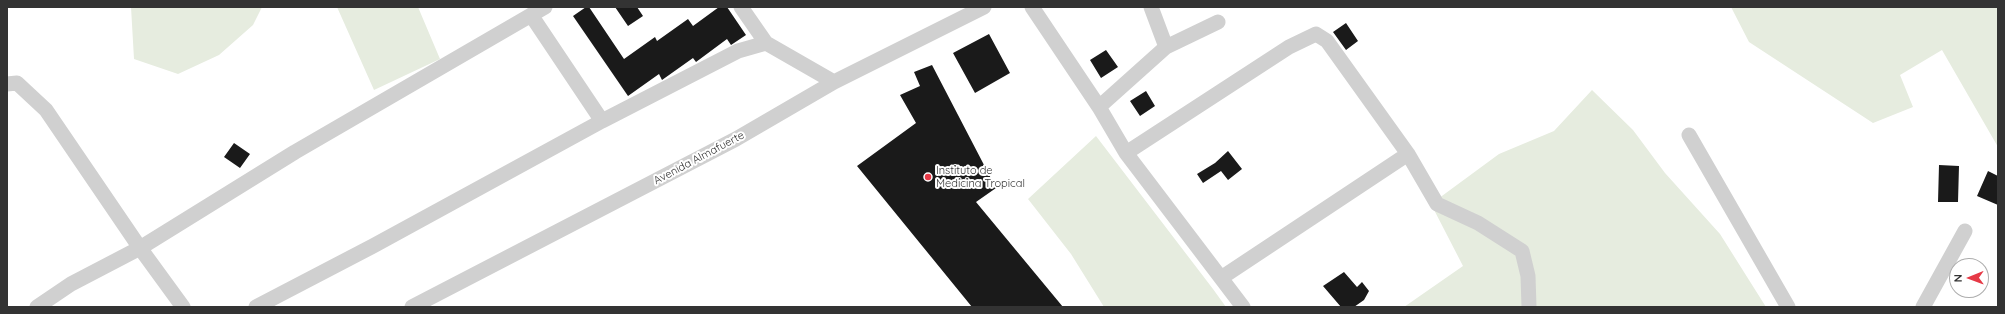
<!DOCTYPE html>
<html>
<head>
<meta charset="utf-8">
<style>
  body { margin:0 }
  #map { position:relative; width:2005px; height:314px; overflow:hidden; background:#fff; font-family:Quicksand,sans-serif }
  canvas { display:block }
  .frame { position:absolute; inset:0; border:8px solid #333; pointer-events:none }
  .north { position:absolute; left:1949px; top:258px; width:40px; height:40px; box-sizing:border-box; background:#fff; border:1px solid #adadad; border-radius:50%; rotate:269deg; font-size:11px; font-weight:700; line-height:16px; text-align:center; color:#333 }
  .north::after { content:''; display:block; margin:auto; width:14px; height:18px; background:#e63946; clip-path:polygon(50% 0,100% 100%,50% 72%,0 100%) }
</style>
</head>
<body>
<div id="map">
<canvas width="2005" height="314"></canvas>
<div class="frame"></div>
<div class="north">N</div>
</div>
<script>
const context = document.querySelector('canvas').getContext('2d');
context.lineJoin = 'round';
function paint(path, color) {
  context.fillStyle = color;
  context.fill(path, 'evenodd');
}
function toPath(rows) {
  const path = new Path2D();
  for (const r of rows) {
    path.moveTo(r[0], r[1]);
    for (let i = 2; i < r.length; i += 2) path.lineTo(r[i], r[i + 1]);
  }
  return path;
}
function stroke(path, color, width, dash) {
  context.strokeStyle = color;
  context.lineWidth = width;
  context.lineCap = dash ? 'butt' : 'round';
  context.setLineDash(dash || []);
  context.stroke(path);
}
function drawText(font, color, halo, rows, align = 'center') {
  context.font = font + ' Quicksand,sans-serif';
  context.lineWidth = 4;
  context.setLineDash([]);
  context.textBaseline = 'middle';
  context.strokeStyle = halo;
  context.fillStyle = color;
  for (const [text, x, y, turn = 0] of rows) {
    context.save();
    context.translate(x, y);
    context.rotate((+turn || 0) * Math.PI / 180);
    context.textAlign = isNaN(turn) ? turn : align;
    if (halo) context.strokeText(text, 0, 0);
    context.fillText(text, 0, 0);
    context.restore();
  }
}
paint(toPath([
  [131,7,262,7,253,25,219,55,178,74,134,59],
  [337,7,418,7,440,59,374,90],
  [1731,7,1998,7,1998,147,1942,50,1900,75,1913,107,1873,123,1749,42],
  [1592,90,1633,130,1665,173,1720,234,1766,307,1404,307,1463,266,1431,204,1499,154,1554,131],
  [1096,136,1213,289,1226,307,1104,307,1071,254,1028,199]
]), '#e6ecdf');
paint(toPath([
  [586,7,589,7,624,59,655,37,657,41,688,19,693,26,719,7,727,7,746,35,731,45,727,39,696,62,693,58,662,80,659,74,628,96,573,16],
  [615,7,637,7,643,16,628,26],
  [1346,23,1358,41,1346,50,1333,32],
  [989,34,1010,73,975,93,953,53],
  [1106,50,1118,67,1101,78,1090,60],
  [932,65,996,188,976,202,1063,307,972,307,857,166,916,123,900,95,920,86,914,72],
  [1146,91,1155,106,1140,116,1130,101],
  [234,143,250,154,240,168,224,157],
  [1228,151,1242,169,1228,180,1221,171,1203,183,1197,174,1215,163],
  [1939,165,1959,166,1958,202,1938,202],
  [1988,171,1998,176,1998,205,1977,196],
  [1344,272,1357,287,1362,282,1369,291,1364,300,1354,307,1341,307,1323,286]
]), '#1a1a1a');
stroke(toPath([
  [741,7,766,43],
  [1032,7,1099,107,1126,153,1243,307],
  [1151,7,1166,47],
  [531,15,602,121],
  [7,84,17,83,46,110,140,248,183,307],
  [1099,107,1166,47,1218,22],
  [1689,135,1788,307],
  [1126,153,1289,47,1316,34,1327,41,1408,154,1437,204,1478,223,1522,251,1528,276,1529,307],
  [1221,278,1408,154],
  [37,307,71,284,140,248,295,152,545,7],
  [256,307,373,246,602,121,738,51,766,43,834,82],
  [412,307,736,139,834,82,984,7],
  [1923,307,1965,231]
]), '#d0d0d0', 15);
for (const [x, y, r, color] of [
  [928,177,4,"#e63946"]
]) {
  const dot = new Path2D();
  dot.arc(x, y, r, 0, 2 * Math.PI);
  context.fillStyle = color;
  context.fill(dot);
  stroke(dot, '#fff', 1.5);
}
drawText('11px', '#333', '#fff', [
  ["Avenida Almafuerte",699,158,-28]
]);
drawText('11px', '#333', '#fff', [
  ["Instituto de",936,171],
  ["Medicina Tropical",936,184]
], 'left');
</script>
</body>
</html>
